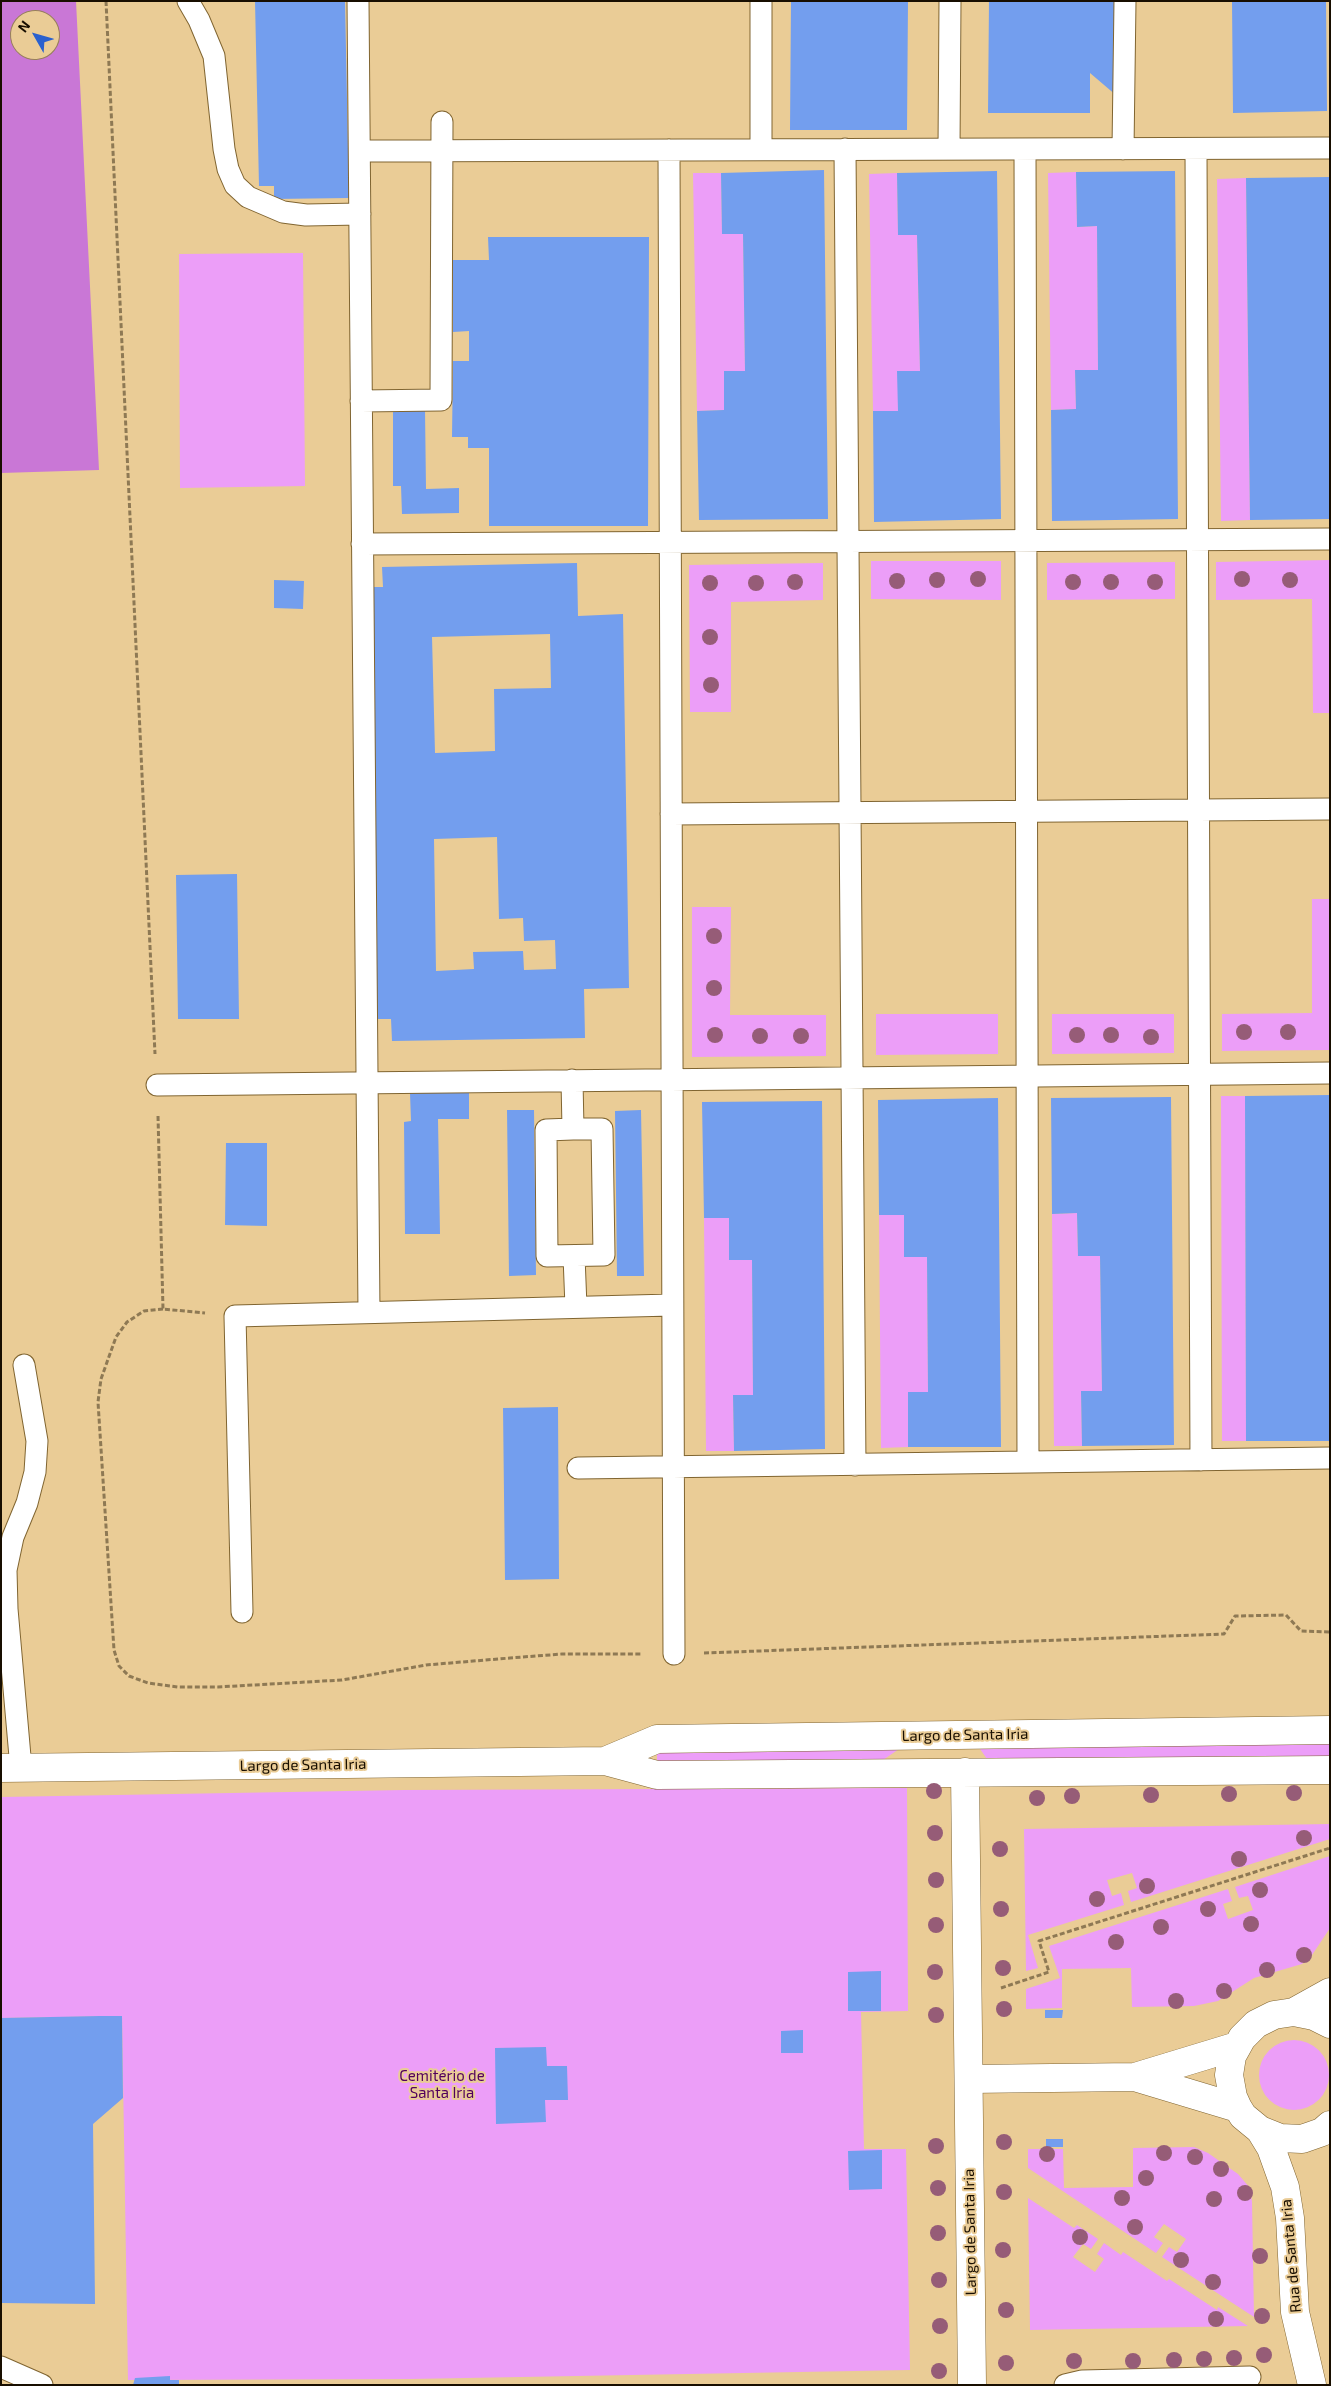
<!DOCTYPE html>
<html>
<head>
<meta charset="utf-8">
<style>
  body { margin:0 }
  #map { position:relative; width:1331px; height:2386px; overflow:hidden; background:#eacc96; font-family:"Exo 2",sans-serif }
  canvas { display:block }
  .frame { position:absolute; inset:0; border:2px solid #180e00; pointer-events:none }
  .north { position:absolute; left:10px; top:10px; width:50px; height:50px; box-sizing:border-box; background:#eacc96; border:1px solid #96805a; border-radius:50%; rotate:308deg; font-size:14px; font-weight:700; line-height:20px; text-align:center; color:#180e00 }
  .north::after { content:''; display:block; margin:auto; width:18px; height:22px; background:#2a61ce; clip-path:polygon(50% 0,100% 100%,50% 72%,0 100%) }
</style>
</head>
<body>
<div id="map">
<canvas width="1331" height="2386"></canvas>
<div class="frame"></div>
<div class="north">N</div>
</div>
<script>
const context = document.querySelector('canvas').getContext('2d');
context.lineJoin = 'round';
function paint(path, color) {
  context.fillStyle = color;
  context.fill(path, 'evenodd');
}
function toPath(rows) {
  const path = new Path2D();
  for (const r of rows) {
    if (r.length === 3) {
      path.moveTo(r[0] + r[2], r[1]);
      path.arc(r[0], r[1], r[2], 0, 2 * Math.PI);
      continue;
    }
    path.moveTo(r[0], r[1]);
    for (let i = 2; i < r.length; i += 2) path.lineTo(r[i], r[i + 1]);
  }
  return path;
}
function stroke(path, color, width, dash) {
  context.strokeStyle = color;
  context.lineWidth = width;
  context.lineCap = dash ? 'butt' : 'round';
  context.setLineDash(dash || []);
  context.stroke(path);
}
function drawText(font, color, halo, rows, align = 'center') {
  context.font = font + ' "Exo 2",sans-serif';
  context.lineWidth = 4;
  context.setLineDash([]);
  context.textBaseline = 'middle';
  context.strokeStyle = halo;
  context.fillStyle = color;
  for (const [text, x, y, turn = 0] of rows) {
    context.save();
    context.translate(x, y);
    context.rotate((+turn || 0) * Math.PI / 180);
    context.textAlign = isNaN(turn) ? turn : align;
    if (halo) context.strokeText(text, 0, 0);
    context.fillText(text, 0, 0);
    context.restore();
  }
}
paint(toPath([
  [1076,172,1077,227,1097,226,1098,370,1075,370,1076,409,1051,410,1048,173],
  [693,173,721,173,722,234,743,234,745,371,724,371,724,410,697,411],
  [897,173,898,234,917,235,920,371,898,411,873,411,869,174],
  [1246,178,1250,520,1221,521,1217,179],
  [303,253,305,486,180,488,179,254],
  [1330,560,1330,713,1313,713,1312,599,1216,600,1216,562],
  [871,561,1001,561,1001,600,871,599],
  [1175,562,1175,599,1047,600,1047,563],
  [823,563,823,600,731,602,731,712,690,712,689,565],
  [1312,899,1330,899,1330,1050,1222,1051,1222,1014,1312,1013],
  [692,907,731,907,730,1015,826,1015,826,1056,692,1057],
  [876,1014,998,1014,998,1054,876,1055],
  [1052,1014,1174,1014,1174,1053,1052,1054],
  [1221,1096,1245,1096,1246,1441,1222,1441],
  [1077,1213,1078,1256,1100,1256,1102,1391,1081,1391,1082,1446,1054,1446,1052,1214],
  [879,1215,904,1215,904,1257,927,1257,928,1392,908,1392,908,1447,881,1448],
  [704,1218,729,1218,729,1260,752,1260,753,1395,733,1395,734,1451,706,1451],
  [1330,1743,1330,1756,987,1759,978,1746],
  [899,1749,883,1760,657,1763,657,1752],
  [907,1788,908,2011,861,2012,864,2149,906,2149,910,2370,410,2379,128,2380,122,2016,1,2018,1,1797,404,1790],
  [1330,1824,1330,1839,1131,1902,1128,1891,1137,1888,1132,1873,1107,1880,1112,1896,1121,1893,1124,1905,1028,1935,1038,1968,1026,1971,1024,1829],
  [1330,1856,1330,1928,1312,1955,1302,1964,1254,1978,1218,2001,1194,2006,1132,2007,1131,1968,1062,1969,1062,2008,1026,2009,1026,1989,1060,1978,1049,1946,1228,1889,1232,1901,1223,1904,1228,1919,1253,1910,1248,1896,1239,1898,1235,1887],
  [1294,2075,35],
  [1194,2147,1208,2153,1238,2174,1250,2188,1252,2202,1254,2317,1162,2257,1169,2247,1177,2252,1186,2239,1164,2224,1154,2237,1163,2243,1156,2253,1028,2168,1028,2149,1063,2149,1064,2188,1133,2187,1133,2148],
  [1028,2198,1074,2228,1077,2225,1098,2239,1091,2249,1083,2244,1073,2257,1095,2272,1104,2259,1097,2254,1104,2243,1121,2255,1123,2252,1167,2281,1169,2279,1217,2310,1218,2307,1248,2326,1030,2330]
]), '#ec9ef8');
paint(toPath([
  [1,1,76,1,99,470,1,473],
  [20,20,50,20,50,50,20,50]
]), '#c977d6');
paint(toPath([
  [255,1,345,1,349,198,274,199,274,186,259,186],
  [791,1,908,1,907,130,790,130],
  [989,1,1118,1,1117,96,1090,73,1090,113,988,113],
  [1232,1,1326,1,1327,111,1233,113],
  [824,170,828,519,699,520,697,411,724,410,724,371,745,371,743,234,722,234,721,173],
  [997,171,1001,519,874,522,873,411,898,411,897,371,920,371,917,235,898,235,897,173],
  [1175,171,1178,519,1052,521,1051,410,1076,409,1075,370,1098,370,1097,226,1077,227,1076,172],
  [1330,177,1330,519,1250,520,1246,178],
  [488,237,649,237,648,526,489,526,489,448,468,448,468,437,452,437,453,361,469,361,469,331,453,332,453,260,489,260],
  [425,410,426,489,459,488,459,513,402,514,401,486,393,486,393,411],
  [577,563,578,616,623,614,629,988,584,989,585,1038,392,1041,391,1019,371,1019,364,587,383,587,382,567],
  [550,634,551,688,494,689,495,751,435,753,432,637],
  [497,837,499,919,523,918,524,941,555,940,556,969,524,970,523,951,473,952,474,969,436,971,434,839],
  [274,580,304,581,303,609,274,608],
  [237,874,239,1019,178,1019,176,875],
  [469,1092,469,1119,438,1119,440,1234,405,1234,404,1122,411,1121,410,1093],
  [1330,1095,1330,1441,1246,1441,1245,1096],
  [1171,1097,1174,1445,1082,1446,1081,1391,1102,1391,1100,1256,1078,1256,1077,1213,1052,1214,1051,1098],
  [998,1098,1001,1447,908,1447,908,1392,928,1392,927,1257,904,1257,904,1215,879,1215,878,1100],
  [822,1101,825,1449,734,1451,733,1395,753,1395,752,1260,729,1260,729,1218,704,1218,702,1102],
  [507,1110,534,1110,536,1275,509,1276],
  [641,1110,644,1276,617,1276,615,1111],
  [226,1143,267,1143,267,1226,225,1225],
  [558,1407,559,1579,505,1580,503,1408],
  [881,1971,881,2011,848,2011,848,1972],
  [1045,2010,1063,2010,1062,2018,1045,2018],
  [100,2016,122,2016,123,2098,93,2124,95,2304,1,2303,1,2018],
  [803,2030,803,2053,781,2053,781,2031],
  [546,2047,547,2066,567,2066,568,2100,545,2100,546,2122,496,2124,495,2048],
  [1046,2139,1063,2139,1063,2147,1046,2147],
  [882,2150,882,2189,849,2190,848,2151],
  [170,2376,170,2380,179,2380,179,2385,133,2385,135,2378]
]), '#739eee');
const lane = toPath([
  [188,1,199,20,214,56,224,149,228,169,235,185,248,197,283,212,306,215,360,214],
  [358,1,369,1312],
  [761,149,761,1],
  [845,149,855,1465],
  [949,149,950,1],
  [1025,149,1028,1462],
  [1123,149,1125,1],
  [1196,149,1201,1460],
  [669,150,674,1654],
  [360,151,1330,148],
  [361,401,441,400,442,122],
  [362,544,1330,539],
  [671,814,1330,809],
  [572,1080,573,1129],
  [157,1085,1330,1073],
  [573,1129,602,1129,604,1255,547,1256,546,1130,573,1129],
  [574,1256,576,1307],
  [578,1468,1330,1458],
  [242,1612,235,1316,672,1305],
  [21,1768,7,1609,6,1570,13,1537,27,1503,35,1472,37,1441,24,1365],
  [1,2367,42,2385],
  [1065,2385,1082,2381,1250,2377]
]);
const street = toPath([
  [605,1761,657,1739,1330,1730],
  [1,1768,605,1761,657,1775,1330,1770],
  [965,1772,972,2385]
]);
const secondary = toPath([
  [1294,2012,1330,1992],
  [1330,2024,1314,2016,1294,2012,1274,2015,1256,2024,1242,2038,1232,2056,1229,2075,1233,2097,1238,2108,1243,2116,1260,2130,1280,2138,1302,2139,1322,2132,1330,2125],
  [1135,2077,1238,2108],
  [969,2079,1135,2077,1237,2046],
  [1260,2130,1271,2148,1285,2187,1290,2218,1295,2312,1312,2385]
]);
stroke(lane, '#806531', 23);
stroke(street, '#806531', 29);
stroke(secondary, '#806531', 29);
stroke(toPath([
  [106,1,155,1054],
  [158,1116,163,1309,205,1313],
  [163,1309,144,1311,127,1322,116,1337,101,1379,98,1402,114,1650,119,1666,129,1676,148,1683,178,1687,218,1687,342,1680,426,1665,510,1658,562,1654,642,1654],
  [704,1653,1224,1634,1235,1616,1286,1615,1301,1631,1330,1632],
  [1001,1988,1049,1972,1039,1941,1330,1848]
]), '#8e7954', 3, [5, 2.5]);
stroke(lane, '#fff', 21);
stroke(street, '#fff', 28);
stroke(secondary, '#fff', 28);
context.fillStyle = '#965c77';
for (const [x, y] of [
  [978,579],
  [1242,579],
  [937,580],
  [1290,580],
  [897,581],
  [795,582],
  [1073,582],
  [1111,582],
  [1155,582],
  [710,583],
  [756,583],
  [710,637],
  [711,685],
  [714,936],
  [714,988],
  [1244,1032],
  [1288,1032],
  [715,1035],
  [1077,1035],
  [1111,1035],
  [760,1036],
  [801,1036],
  [1151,1037],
  [934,1791],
  [1294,1793],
  [1229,1794],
  [1151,1795],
  [1072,1796],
  [1037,1798],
  [935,1833],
  [1304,1838],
  [1000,1849],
  [1239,1859],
  [936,1880],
  [1147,1886],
  [1260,1890],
  [1097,1899],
  [1001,1909],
  [1208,1909],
  [1251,1924],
  [936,1925],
  [1161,1927],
  [1116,1942],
  [1304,1955],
  [1003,1968],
  [1267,1970],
  [935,1972],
  [1224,1991],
  [1176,2001],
  [1004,2009],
  [936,2015],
  [1004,2142],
  [936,2146],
  [1164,2153],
  [1047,2154],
  [1195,2157],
  [1221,2169],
  [1146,2178],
  [938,2188],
  [1004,2192],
  [1245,2193],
  [1122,2198],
  [1214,2199],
  [1135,2227],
  [938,2233],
  [1080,2237],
  [1003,2250],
  [1260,2256],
  [1181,2260],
  [939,2280],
  [1213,2282],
  [1006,2310],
  [1262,2316],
  [1216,2319],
  [940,2326],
  [1264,2355],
  [1234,2358],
  [1204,2359],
  [1174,2360],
  [1074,2361],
  [1133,2361],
  [1006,2363],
  [939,2371]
]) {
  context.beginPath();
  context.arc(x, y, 8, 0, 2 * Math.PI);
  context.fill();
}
drawText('15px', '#180e00', '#eacc96', [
  ["Largo de Santa Iria",965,1735,-1],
  ["Largo de Santa Iria",303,1765,-1],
  ["Largo de Santa Iria",970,2232,-91],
  ["Rua de Santa Iria",1291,2256,-95]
]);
drawText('15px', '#52005d', '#eacc96', [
  ["Cemitério de",442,2076],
  ["Santa Iria",442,2093]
]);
</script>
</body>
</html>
